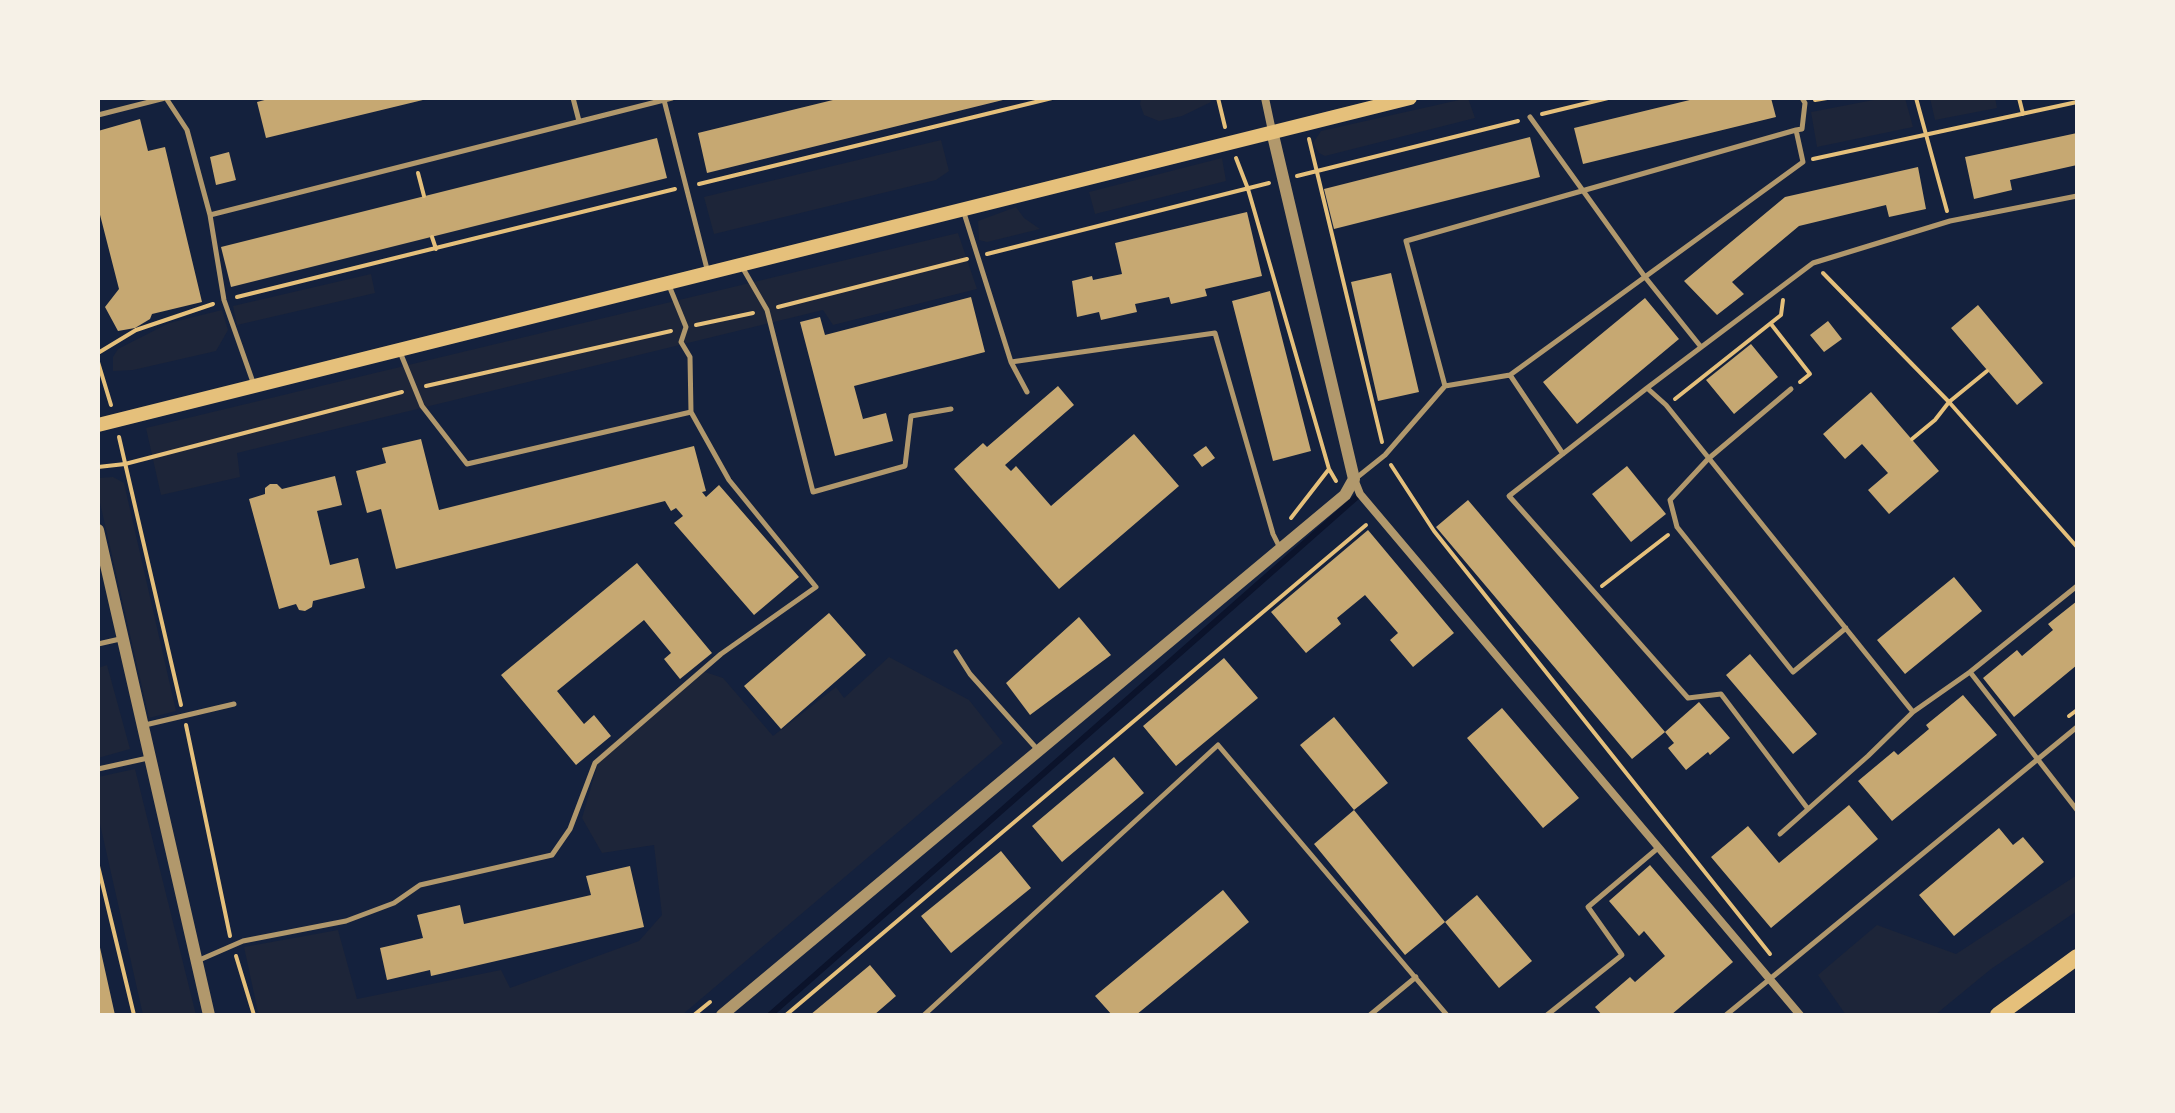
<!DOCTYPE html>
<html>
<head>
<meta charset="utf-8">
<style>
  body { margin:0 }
  #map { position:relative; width:2175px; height:1113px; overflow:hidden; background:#14213d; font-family:Inter,sans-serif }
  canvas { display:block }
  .frame { position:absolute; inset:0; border:100px solid #f6f1e7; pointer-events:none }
</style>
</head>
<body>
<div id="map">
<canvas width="2175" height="1113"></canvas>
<div class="frame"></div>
</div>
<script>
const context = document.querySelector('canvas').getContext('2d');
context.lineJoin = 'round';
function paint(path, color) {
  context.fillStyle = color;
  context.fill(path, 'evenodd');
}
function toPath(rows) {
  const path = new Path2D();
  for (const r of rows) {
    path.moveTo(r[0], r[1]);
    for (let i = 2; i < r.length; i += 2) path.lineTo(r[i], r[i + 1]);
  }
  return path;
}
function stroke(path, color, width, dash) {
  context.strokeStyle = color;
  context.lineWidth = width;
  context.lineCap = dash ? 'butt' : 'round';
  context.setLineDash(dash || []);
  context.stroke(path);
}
paint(toPath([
  [1141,98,1210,98,1211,102,1182,116,1159,121,1144,115,1140,104],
  [1468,98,1475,118,1325,156,1319,153,1313,143,1321,131],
  [1884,98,1905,98,1913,127,1817,147,1811,112],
  [1930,98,1995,98,1997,108,1935,120],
  [941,140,949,171,936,180,714,234,704,197],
  [1222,158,1226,181,1095,214,1089,192],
  [1016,207,1024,218,1040,229,987,242,979,240,978,221],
  [958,233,977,289,833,325,823,310,237,453,240,477,161,495,146,428],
  [371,274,375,293,237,325,233,306],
  [222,310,228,330,216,351,133,370,113,371,113,357,118,349,169,323],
  [113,477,124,483,176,711,149,718,98,494,98,478],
  [889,657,969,700,1003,743,682,1015,260,1015,258,1012,244,947,338,930,357,999,501,970,510,988,639,941,662,915,654,845,602,853,582,818,601,753,699,670,723,678,773,736,836,687,844,698],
  [107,665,130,749,98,758,98,668],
  [135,769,196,1015,143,1015,98,815,98,777],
  [2077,875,2077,911,1991,969,1935,1015,1846,1015,1818,975,1877,925,1956,954]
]), '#1d2539');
stroke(toPath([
  [770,1015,1360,494]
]), '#0b132b', 6);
paint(toPath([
  [272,98,427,98,427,99,266,138,257,102],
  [841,98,1007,98,1007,99,707,173,698,133],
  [1698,98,1771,98,1776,117,1583,164,1574,128],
  [140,119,148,151,165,147,202,302,152,314,150,319,135,328,118,331,105,307,119,289,98,207,98,131],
  [2077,133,2077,165,2010,180,2012,190,1974,199,1965,157],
  [1530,137,1540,177,1334,229,1324,189],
  [657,138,667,178,231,287,221,247],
  [229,152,236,180,216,185,210,157],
  [1918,167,1926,209,1889,217,1886,205,1799,226,1732,282,1744,294,1717,315,1684,281,1785,197],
  [1247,212,1262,276,1205,289,1207,296,1171,304,1169,297,1135,304,1137,312,1101,320,1099,312,1077,317,1072,281,1092,276,1093,280,1122,274,1115,243],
  [1391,273,1419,392,1378,401,1351,282],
  [1270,291,1311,451,1273,461,1232,301],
  [971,297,985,352,854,386,863,419,886,413,893,441,835,456,800,322,820,317,825,335],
  [1645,298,1679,339,1577,424,1543,382],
  [1978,305,2043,383,2017,405,1951,328],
  [1828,321,1842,339,1824,352,1810,335],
  [1751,344,1778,377,1734,414,1706,380],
  [1058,386,1074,405,1005,465,1011,471,1016,466,1051,506,1134,434,1179,486,1059,589,954,469,983,443,987,447],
  [1871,392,1939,471,1889,514,1868,490,1888,473,1862,444,1845,459,1823,434],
  [421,439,439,510,694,446,706,491,702,492,706,497,719,485,799,577,754,615,674,523,683,516,676,508,671,511,665,501,396,569,381,509,367,513,356,471,386,463,382,448],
  [1206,446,1215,458,1202,467,1193,455],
  [1627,466,1666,514,1631,542,1592,494],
  [335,476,342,505,317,511,330,565,358,558,365,588,313,601,312,607,305,611,299,610,296,604,279,609,249,499,265,494,265,488,270,484,277,484,282,489],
  [1468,500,1665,732,1632,759,1436,527],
  [1368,530,1454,633,1413,667,1390,640,1398,633,1365,595,1337,618,1341,624,1306,653,1271,612],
  [637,563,712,653,680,679,664,659,671,653,644,620,557,691,584,724,594,715,611,736,576,765,501,675],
  [1954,577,1982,611,1905,674,1877,640],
  [2077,601,2077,665,2014,717,1983,678,2017,650,2022,656,2053,630,2048,624],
  [829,613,866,655,781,729,744,686],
  [1079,617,1111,655,1030,715,1006,683],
  [1750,654,1817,734,1793,754,1726,675],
  [1224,658,1258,698,1176,766,1143,726],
  [1963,695,1997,735,1892,821,1858,781,1894,751,1898,755,1929,729,1926,725],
  [1699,702,1730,738,1710,755,1708,752,1686,770,1668,748,1674,743,1665,732],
  [1502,708,1579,798,1543,828,1467,738],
  [1334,717,1388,783,1354,810,1300,745],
  [1114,757,1144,793,1062,862,1032,826],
  [1849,805,1878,839,1771,928,1711,857,1748,826,1779,863],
  [1354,810,1445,922,1405,955,1314,844],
  [1999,828,2013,845,2023,837,2044,862,1954,936,1919,895],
  [1001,851,1031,888,951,953,921,916],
  [1650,865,1733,962,1671,1015,1602,1015,1595,1007,1630,977,1635,982,1665,956,1644,931,1639,936,1609,901],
  [630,866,644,927,431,976,430,970,387,980,380,948,423,938,417,915,460,905,464,924,591,895,586,876],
  [1223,890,1249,922,1136,1015,1112,1015,1095,996],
  [1477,895,1532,961,1499,988,1445,922],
  [98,943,99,943,115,1015,98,1015],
  [870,965,896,996,874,1015,810,1015]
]), '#c6a872');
stroke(toPath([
  [1218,98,1225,127],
  [1916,98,1947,211],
  [2019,98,2023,114],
  [1815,100,1827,98],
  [1542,114,1608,98],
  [1309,139,1382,442],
  [1236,158,1248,189,1329,469,1336,481],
  [1813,159,2077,102],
  [418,173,424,196],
  [1297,176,1518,121],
  [699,184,1052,98],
  [432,237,436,249],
  [987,254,1269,183],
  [1823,273,1949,402,2077,547],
  [237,297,675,189],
  [778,307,967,259],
  [1771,324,1810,374,1800,382],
  [696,325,753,313],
  [98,353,136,330,213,304],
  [98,362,111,405],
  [426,386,671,331],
  [1675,399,1781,315,1783,300],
  [119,437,181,705],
  [1912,439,1935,420,1949,402,1987,371],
  [1391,465,1434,531,1770,954],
  [98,467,125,464,402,392],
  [1291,518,1329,469],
  [1602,586,1668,535],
  [2069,716,2077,710],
  [186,725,230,936],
  [98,866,134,1015],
  [236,956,254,1015],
  [694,1015,710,1002],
  [786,1015,1366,525]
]), '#e5c07b', 4);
stroke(toPath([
  [166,98,187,130,210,215,224,300,254,385],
  [573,98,579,121],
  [664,100,707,269],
  [98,115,165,98],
  [1530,117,1645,277,1701,347],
  [964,213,1011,362,1027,392],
  [210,215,672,98],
  [741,265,767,310,813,492,905,466,911,416,951,409],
  [400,352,422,406,467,464,691,412,690,357,681,342,686,327,668,283],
  [1011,362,1215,333,1273,534,1280,548],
  [1510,375,1563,454],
  [1445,386,1406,241,1796,130],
  [1647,388,1509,496,1688,698,1721,694,1808,809],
  [1791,389,1708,459,1670,500,1677,527,1793,672,1846,628],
  [1355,479,1385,455,1445,386,1510,375,1803,162,1796,130,1802,129,1805,103,1802,98],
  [98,644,120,639],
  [956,652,970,674,1037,749],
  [1970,672,2077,810],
  [1913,712,1666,405,1647,388,1813,263,1950,221,2077,196],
  [145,725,234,704],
  [98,769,148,758],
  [1780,834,1868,756,1913,712,1970,672,2077,586],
  [197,961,243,941,346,921,394,903,420,885,552,855,570,829,595,763,721,654,816,587,729,480,691,412],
  [924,1015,1218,745,1447,1015],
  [1370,1015,1416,977],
  [1547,1015,1622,955,1588,907,1658,848],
  [1726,1015,2077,727]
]), '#b1986c', 5);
stroke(toPath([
  [1265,98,1272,131],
  [1354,479,1360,494,1800,1015]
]), '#b1986c', 8);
stroke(toPath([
  [98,530,209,1015],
  [722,1015,1345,495,1354,479,1272,131]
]), '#b1986c', 12);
stroke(toPath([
  [98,425,1410,98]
]), '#e5c07b', 14);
stroke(toPath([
  [1998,1015,2077,957]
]), '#e5c07b', 16);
</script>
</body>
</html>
